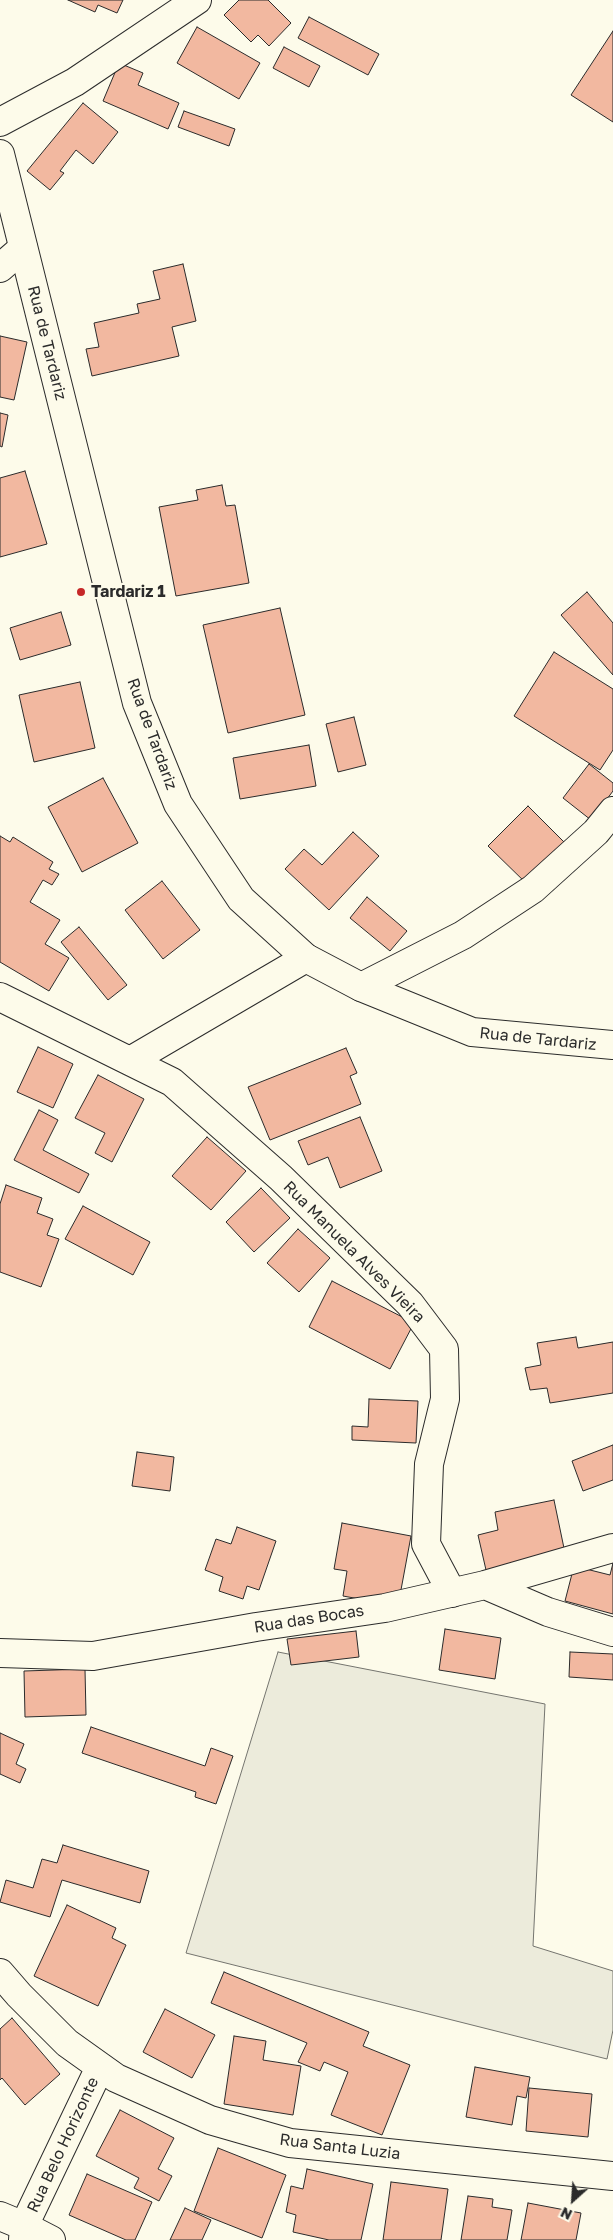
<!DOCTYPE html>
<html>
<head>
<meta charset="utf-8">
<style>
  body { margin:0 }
  #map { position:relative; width:613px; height:2240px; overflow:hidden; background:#fdfbea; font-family:"Golos Text",sans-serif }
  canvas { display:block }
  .north { position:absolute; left:548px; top:2175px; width:50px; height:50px; -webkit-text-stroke:4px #fdfbea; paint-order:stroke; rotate:206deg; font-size:14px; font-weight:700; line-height:20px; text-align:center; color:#2b2b2b }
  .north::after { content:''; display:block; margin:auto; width:18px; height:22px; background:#2b2b2b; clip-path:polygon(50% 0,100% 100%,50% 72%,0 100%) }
</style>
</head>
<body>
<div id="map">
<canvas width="613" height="2240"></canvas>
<div class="north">N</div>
</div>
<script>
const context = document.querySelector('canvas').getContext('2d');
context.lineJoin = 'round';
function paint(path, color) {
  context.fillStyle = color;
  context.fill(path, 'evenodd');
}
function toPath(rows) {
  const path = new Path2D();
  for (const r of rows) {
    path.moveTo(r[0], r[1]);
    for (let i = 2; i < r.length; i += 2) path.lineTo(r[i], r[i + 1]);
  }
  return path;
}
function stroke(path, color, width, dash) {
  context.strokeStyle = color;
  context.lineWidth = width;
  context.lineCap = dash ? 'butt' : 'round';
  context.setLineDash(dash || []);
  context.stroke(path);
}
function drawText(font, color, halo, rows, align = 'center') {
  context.font = font + ' "Golos Text",sans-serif';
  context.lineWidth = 4;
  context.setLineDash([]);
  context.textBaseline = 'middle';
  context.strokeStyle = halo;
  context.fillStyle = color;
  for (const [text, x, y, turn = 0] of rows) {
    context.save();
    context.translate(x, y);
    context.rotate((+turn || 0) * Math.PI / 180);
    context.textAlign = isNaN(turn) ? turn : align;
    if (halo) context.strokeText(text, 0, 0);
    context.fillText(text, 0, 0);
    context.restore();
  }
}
const green = toPath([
  [278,1652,545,1704,533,1946,613,1971,613,2030,607,2059,186,1953,278,1652]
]);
paint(green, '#ecebdb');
stroke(green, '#74746e', 1);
const building = toPath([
  [68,0,123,0,117,13,98,5,95,12,68,0],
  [239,0,268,0,291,23,269,46,258,35,251,42,224,15,239,0],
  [309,17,379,54,368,75,298,38,309,17],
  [197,27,260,63,239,99,177,63,197,27],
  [613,31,613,122,571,95,613,31],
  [284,47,320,66,309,87,273,68,284,47],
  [119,63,143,73,138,85,179,103,168,129,103,101,119,63],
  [83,103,118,132,93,164,76,150,60,171,64,173,50,190,27,171,83,103],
  [184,111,235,129,229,146,178,127,184,111],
  [183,264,196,321,172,327,179,356,92,376,86,349,99,347,94,323,139,313,137,304,160,299,153,271,183,264],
  [0,336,27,342,14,400,0,397,0,336],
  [0,413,8,415,2,447,0,446,0,413],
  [25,471,47,544,0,557,0,478,25,471],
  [222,485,226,506,235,505,249,583,176,596,159,507,198,500,196,490,222,485],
  [587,592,613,623,613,675,561,615,587,592],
  [280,608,305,715,228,733,203,625,280,608],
  [61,612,71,645,20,660,10,628,61,612],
  [554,652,613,689,613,750,600,770,514,716,554,652],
  [80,682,95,748,34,762,19,695,80,682],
  [354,717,366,765,338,772,326,724,354,717],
  [309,745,316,786,240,799,233,758,309,745],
  [589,764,613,783,613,791,591,820,563,798,589,764],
  [103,778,138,843,82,872,48,807,103,778],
  [528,806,568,846,529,886,488,846,528,806],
  [353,832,379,856,329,910,285,869,304,849,322,865,353,832],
  [0,836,10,842,13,837,53,862,49,869,59,874,52,885,43,880,30,902,60,920,45,944,69,958,49,991,0,962,0,836],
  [162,881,200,930,163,959,125,910,162,881],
  [367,897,407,931,390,951,350,918,367,897],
  [79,927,127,985,108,1000,61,942,79,927],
  [38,1047,73,1064,53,1108,17,1092,38,1047],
  [346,1048,357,1073,350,1076,361,1104,270,1140,248,1087,346,1048],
  [98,1075,144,1099,112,1162,95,1153,105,1133,75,1118,98,1075],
  [39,1110,58,1120,43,1150,89,1174,79,1193,14,1160,39,1110],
  [360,1117,382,1171,340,1188,328,1157,308,1165,298,1141,360,1117],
  [207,1137,246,1171,211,1210,172,1176,207,1137],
  [6,1185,42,1198,37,1213,53,1219,47,1235,59,1239,41,1287,0,1272,0,1204,6,1185],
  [261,1188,290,1218,254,1252,226,1222,261,1188],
  [83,1206,150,1242,133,1275,65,1239,83,1206],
  [298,1229,330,1258,299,1292,267,1263,298,1229],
  [332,1281,414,1323,390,1369,309,1327,332,1281],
  [576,1337,578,1348,613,1342,613,1393,550,1403,547,1388,530,1390,525,1368,541,1365,537,1343,576,1337],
  [369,1399,418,1401,416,1443,352,1440,352,1426,368,1427,369,1399],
  [613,1445,613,1480,583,1491,572,1461,613,1445],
  [137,1452,174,1457,170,1491,132,1486,137,1452],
  [554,1500,565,1553,486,1570,478,1535,498,1530,495,1512,554,1500],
  [342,1523,411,1536,398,1606,343,1596,347,1571,334,1569,342,1523],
  [237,1527,276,1541,259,1590,247,1586,243,1599,219,1591,223,1577,205,1570,216,1539,231,1544,237,1527],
  [613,1563,613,1614,565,1601,574,1566,610,1575,613,1563],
  [445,1629,501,1638,495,1679,439,1670,445,1629],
  [356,1631,359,1657,291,1665,287,1639,356,1631],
  [570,1652,613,1654,613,1680,569,1677,570,1652],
  [85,1669,86,1715,25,1717,24,1671,85,1669],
  [91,1727,205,1766,211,1748,233,1756,216,1804,195,1797,196,1792,82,1753,91,1727],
  [0,1733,24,1744,16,1764,26,1769,20,1783,0,1774,0,1733],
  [63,1845,149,1871,140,1903,62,1880,50,1917,0,1902,6,1880,33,1888,42,1859,57,1863,63,1845],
  [67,1905,116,1928,112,1938,126,1945,98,2006,34,1976,67,1905],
  [224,1972,369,2032,363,2046,410,2065,382,2135,331,2115,348,2072,324,2062,320,2071,298,2062,307,2043,211,2003,224,1972],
  [165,2009,215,2035,192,2078,143,2052,165,2009],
  [12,2018,60,2074,25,2105,2,2078,0,2080,0,2029,12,2018],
  [234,2036,266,2041,263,2060,301,2066,293,2115,224,2104,234,2036],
  [475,2067,530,2077,526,2098,517,2096,512,2125,466,2117,475,2067],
  [529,2088,592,2094,588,2137,526,2131,529,2088],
  [120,2110,174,2138,158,2169,172,2176,159,2201,134,2188,139,2178,96,2156,120,2110],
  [218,2148,286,2175,262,2238,194,2211,218,2148],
  [307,2169,373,2184,361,2240,329,2240,293,2232,296,2215,286,2212,291,2186,303,2189,307,2169],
  [87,2174,152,2202,135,2240,126,2240,69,2215,87,2174],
  [391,2182,448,2189,441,2240,383,2240,391,2182],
  [468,2196,493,2199,492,2207,512,2210,507,2240,461,2240,468,2196],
  [528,2203,581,2213,576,2240,521,2240,528,2203],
  [185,2208,211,2220,202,2240,170,2240,185,2208]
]);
paint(building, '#f2b8a0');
stroke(building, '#2b2b2b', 1);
const street = toPath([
  [0,122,75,82,197,0],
  [0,268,23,248],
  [361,987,463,935,533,889,596,832,613,811],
  [0,997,172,1082,281,1178,410,1304,444,1349,445,1399,429,1464,426,1544,452,1593],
  [130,1061,306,958],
  [0,1973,19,1995,67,2043,116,2078,210,2120,290,2143,613,2176],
  [0,2216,24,2226,100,2067],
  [23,2240,24,2226,51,2240]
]);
const secondary = toPath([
  [485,1585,548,1612,613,1632],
  [0,1653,93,1656,256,1627,385,1608,485,1585,613,1548]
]);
const primary = toPath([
  [0,154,137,703,178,804,241,899,306,958,361,987,472,1032,613,1045]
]);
stroke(street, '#2b2b2b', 30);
stroke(secondary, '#2b2b2b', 30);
stroke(primary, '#2b2b2b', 30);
stroke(street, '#fdfbea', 28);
stroke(secondary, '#fdfbea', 28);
stroke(primary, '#fdfbea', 28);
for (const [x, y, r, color] of [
  [81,592,5,"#c62828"]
]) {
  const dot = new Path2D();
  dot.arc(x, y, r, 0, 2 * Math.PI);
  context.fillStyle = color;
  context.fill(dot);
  stroke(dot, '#fdfbea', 2);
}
drawText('16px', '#2b2b2b', '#fdfbea', [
  ["Rua de Tardariz",47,343,76],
  ["Rua de Tardariz",152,734,70],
  ["Rua de Tardariz",538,1039,6],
  ["Rua Manuela Alves Vieira",354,1252,45],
  ["Rua das Bocas",309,1619,-9],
  ["Rua Belo Horizonte",63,2145,-65],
  ["Rua Santa Luzia",340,2147,7]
]);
drawText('bold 16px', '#2b2b2b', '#fdfbea', [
  ["Tardariz 1",91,592]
], 'left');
</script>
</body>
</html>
